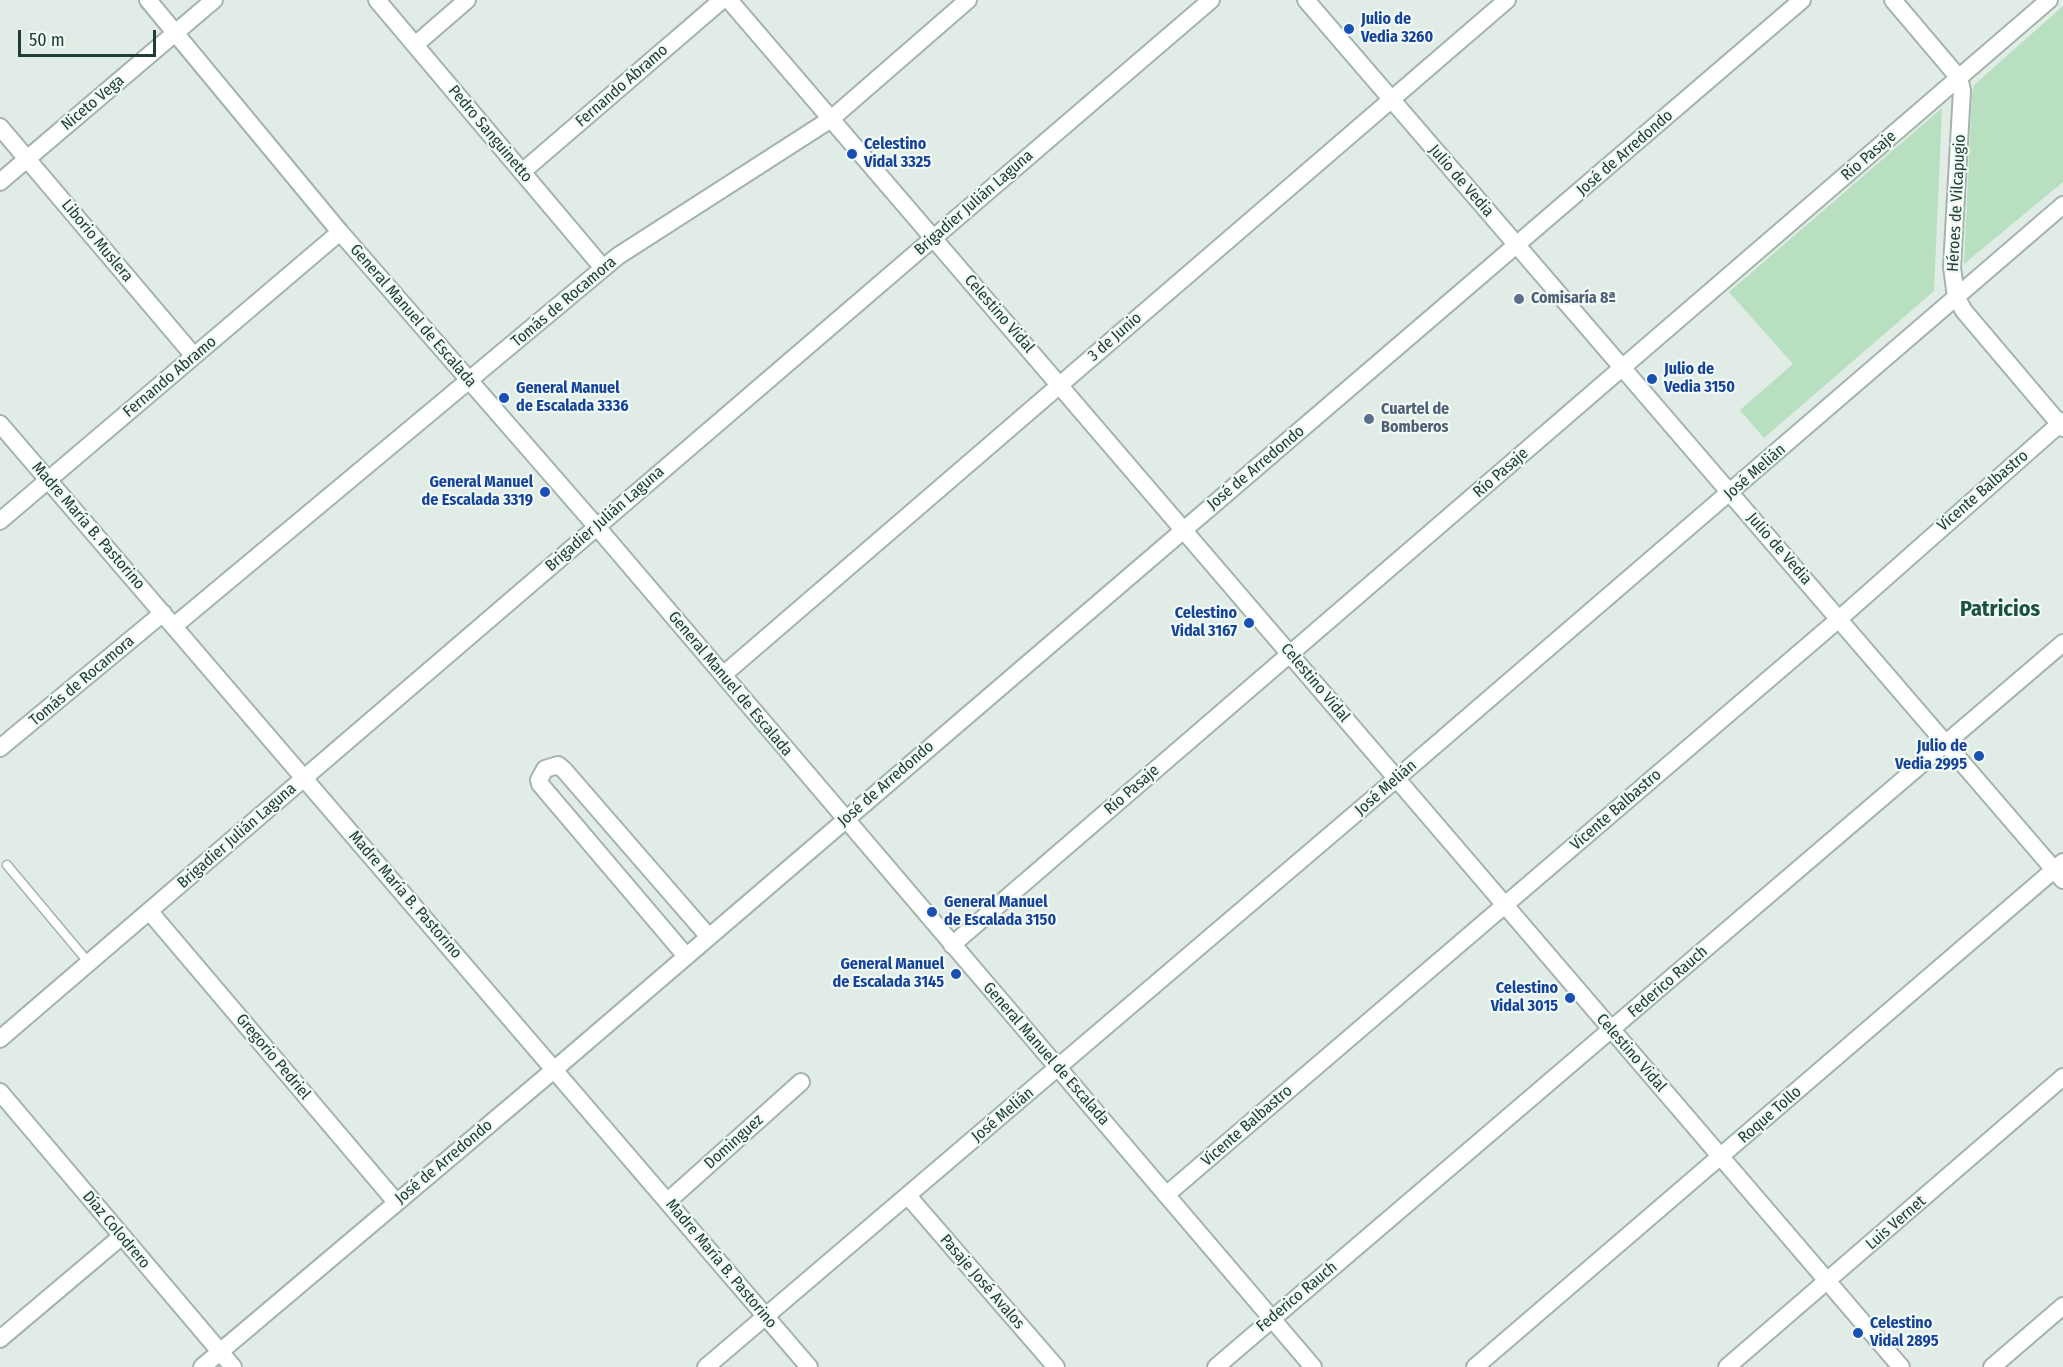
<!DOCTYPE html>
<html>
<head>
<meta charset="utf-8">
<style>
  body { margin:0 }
  #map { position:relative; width:2063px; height:1367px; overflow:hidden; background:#e1ece6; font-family:"Fira Sans Condensed",sans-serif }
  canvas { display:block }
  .scale { position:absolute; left:18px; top:30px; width:138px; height:27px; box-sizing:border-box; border:3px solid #203e33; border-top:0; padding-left:8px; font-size:18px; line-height:21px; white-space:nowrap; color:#203e33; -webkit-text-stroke:4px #f1f9f4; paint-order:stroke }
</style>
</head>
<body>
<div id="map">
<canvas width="2063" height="1367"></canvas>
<div class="scale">50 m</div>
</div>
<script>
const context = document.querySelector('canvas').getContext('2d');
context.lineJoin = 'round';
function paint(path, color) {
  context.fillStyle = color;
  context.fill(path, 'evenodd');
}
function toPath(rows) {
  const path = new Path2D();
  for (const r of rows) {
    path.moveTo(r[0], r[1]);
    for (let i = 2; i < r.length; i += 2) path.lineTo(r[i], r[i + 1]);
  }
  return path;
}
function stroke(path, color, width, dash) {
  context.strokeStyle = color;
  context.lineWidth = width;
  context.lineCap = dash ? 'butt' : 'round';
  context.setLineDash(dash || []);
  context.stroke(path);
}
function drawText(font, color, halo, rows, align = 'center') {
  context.font = font + ' "Fira Sans Condensed",sans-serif';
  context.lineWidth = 4.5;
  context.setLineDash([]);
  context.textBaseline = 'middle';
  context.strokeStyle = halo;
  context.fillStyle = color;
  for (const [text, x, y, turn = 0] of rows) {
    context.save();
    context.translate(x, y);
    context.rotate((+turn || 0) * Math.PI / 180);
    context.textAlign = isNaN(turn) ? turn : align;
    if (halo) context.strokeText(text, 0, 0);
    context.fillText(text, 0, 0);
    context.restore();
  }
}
paint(toPath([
  [2063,6,2063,182,1964,264,1972,95,1974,85],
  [1942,108,1934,291,1764,438,1740,410,1793,364,1729,292]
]), '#b8dfbf');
const lane = toPath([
  [7,865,89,963]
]);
const street = toPath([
  [148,0,340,232,597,527,1313,1367],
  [377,0,603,268],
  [729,0,1901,1367],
  [1306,0,2063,880],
  [1893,0,1959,78,1962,90,1952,267,1956,297,1964,311,2063,428],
  [415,45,467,0],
  [0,127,194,356],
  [522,172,722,0],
  [0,182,214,0],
  [0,424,809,1367],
  [0,521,340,232],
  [174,626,618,256,831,119,968,0],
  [723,675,1507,0],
  [0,748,163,613],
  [150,912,396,1202],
  [952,945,2049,0],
  [686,956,540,784,539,780,545,769,558,765,564,770,709,937],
  [0,1039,1211,0],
  [0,1092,233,1367],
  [1166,1195,1839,619,2063,421],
  [908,1196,1056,1367],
  [668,1201,801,1082],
  [0,1339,122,1236],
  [202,1367,555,1069,1802,0],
  [706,1367,1396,779,2063,205],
  [1216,1367,2063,643],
  [1475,1367,2063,862],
  [1727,1367,2063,1077],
  [1992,1367,2063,1306]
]);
stroke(lane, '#a3b4ad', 11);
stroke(street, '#a3b4ad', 20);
stroke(lane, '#fff', 8);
stroke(street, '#fff', 16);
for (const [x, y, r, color] of [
  [1349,29,6,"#1a4fb4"],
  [852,154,6,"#1a4fb4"],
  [1519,299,6,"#5c6f8a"],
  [1652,379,6,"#1a4fb4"],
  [504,398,6,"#1a4fb4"],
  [1369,419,6,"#5c6f8a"],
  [545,492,6,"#1a4fb4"],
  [1249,623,6,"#1a4fb4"],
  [1979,756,6,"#1a4fb4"],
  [932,912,6,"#1a4fb4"],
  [956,974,6,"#1a4fb4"],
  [1570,998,6,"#1a4fb4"],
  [1858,1333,6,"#1a4fb4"]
]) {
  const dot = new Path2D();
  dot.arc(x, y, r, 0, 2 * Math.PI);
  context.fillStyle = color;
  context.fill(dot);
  stroke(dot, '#f1f9f4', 2);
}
drawText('bold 16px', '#164399', '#f1f9f4', [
  ["Julio de",1361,20],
  ["Vedia 3260",1361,38],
  ["Celestino",864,145],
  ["Vidal 3325",864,163],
  ["Julio de",1664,370],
  ["Vedia 3150",1664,388],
  ["General Manuel",516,389],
  ["de Escalada 3336",516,407],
  ["General Manuel",533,483,"right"],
  ["de Escalada 3319",533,501,"right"],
  ["Celestino",1237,614,"right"],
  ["Vidal 3167",1237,632,"right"],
  ["Julio de",1967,747,"right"],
  ["Vedia 2995",1967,765,"right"],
  ["General Manuel",944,903],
  ["de Escalada 3150",944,921],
  ["General Manuel",944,965,"right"],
  ["de Escalada 3145",944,983,"right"],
  ["Celestino",1558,989,"right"],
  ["Vidal 3015",1558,1007,"right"],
  ["Celestino",1870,1324],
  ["Vidal 2895",1870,1342]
], 'left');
drawText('16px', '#203e33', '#f1f9f4', [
  ["Fernando Abramo",622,86,-41],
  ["Niceto Vega",93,103,-40],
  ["Pedro Sanguinetto",490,134,50],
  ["José de Arredondo",1625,153,-41],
  ["Río Pasaje",1869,156,-41],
  ["Julio de Vedia",1461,181,49],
  ["Brigadier Julián Laguna",974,203,-41],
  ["Héroes de Vilcapugio",1957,203,-87],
  ["Liborio Muslera",97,241,50],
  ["Tomás de Rocamora",564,302,-40],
  ["Celestino Vidal",999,314,49],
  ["General Manuel de Escalada",413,316,49],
  ["3 de Junio",1115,337,-41],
  ["Fernando Abramo",170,377,-40],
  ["José de Arredondo",1256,468,-40],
  ["José Melián",1755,472,-41],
  ["Río Pasaje",1501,473,-41],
  ["Vicente Balbastro",1983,491,-41],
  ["Brigadier Julián Laguna",605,519,-41],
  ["Madre María B. Pastorino",88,526,49],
  ["Julio de Vedia",1779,549,49],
  ["Tomás de Rocamora",82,681,-40],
  ["Celestino Vidal",1315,683,50],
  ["General Manuel de Escalada",730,684,50],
  ["José de Arredondo",886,784,-41],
  ["José Melián",1386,788,-41],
  ["Río Pasaje",1132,790,-41],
  ["Vicente Balbastro",1616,810,-41],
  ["Brigadier Julián Laguna",237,836,-41],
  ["Madre María B. Pastorino",405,895,49],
  ["Federico Rauch",1668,982,-41],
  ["Celestino Vidal",1631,1053,49],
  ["General Manuel de Escalada",1046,1054,49],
  ["Gregorio Pedriel",273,1057,50],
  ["José Melián",1003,1115,-40],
  ["Roque Tollo",1770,1115,-41],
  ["Vicente Balbastro",1247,1126,-41],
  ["Dominguez",734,1142,-42],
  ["José de Arredondo",444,1162,-40],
  ["Luis Vernet",1896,1223,-41],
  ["Díaz Colodrero",116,1230,50],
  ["Madre María B. Pastorino",721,1264,50],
  ["Pasaje José Avalos",982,1282,49],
  ["Federico Rauch",1297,1297,-40]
]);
drawText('bold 16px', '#4e5e75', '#f1f9f4', [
  ["Comisaría 8ª",1531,299],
  ["Cuartel de",1381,410],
  ["Bomberos",1381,428]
], 'left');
drawText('bold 22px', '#1b513e', '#f1f9f4', [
  ["Patricios",2000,610]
]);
</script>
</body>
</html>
